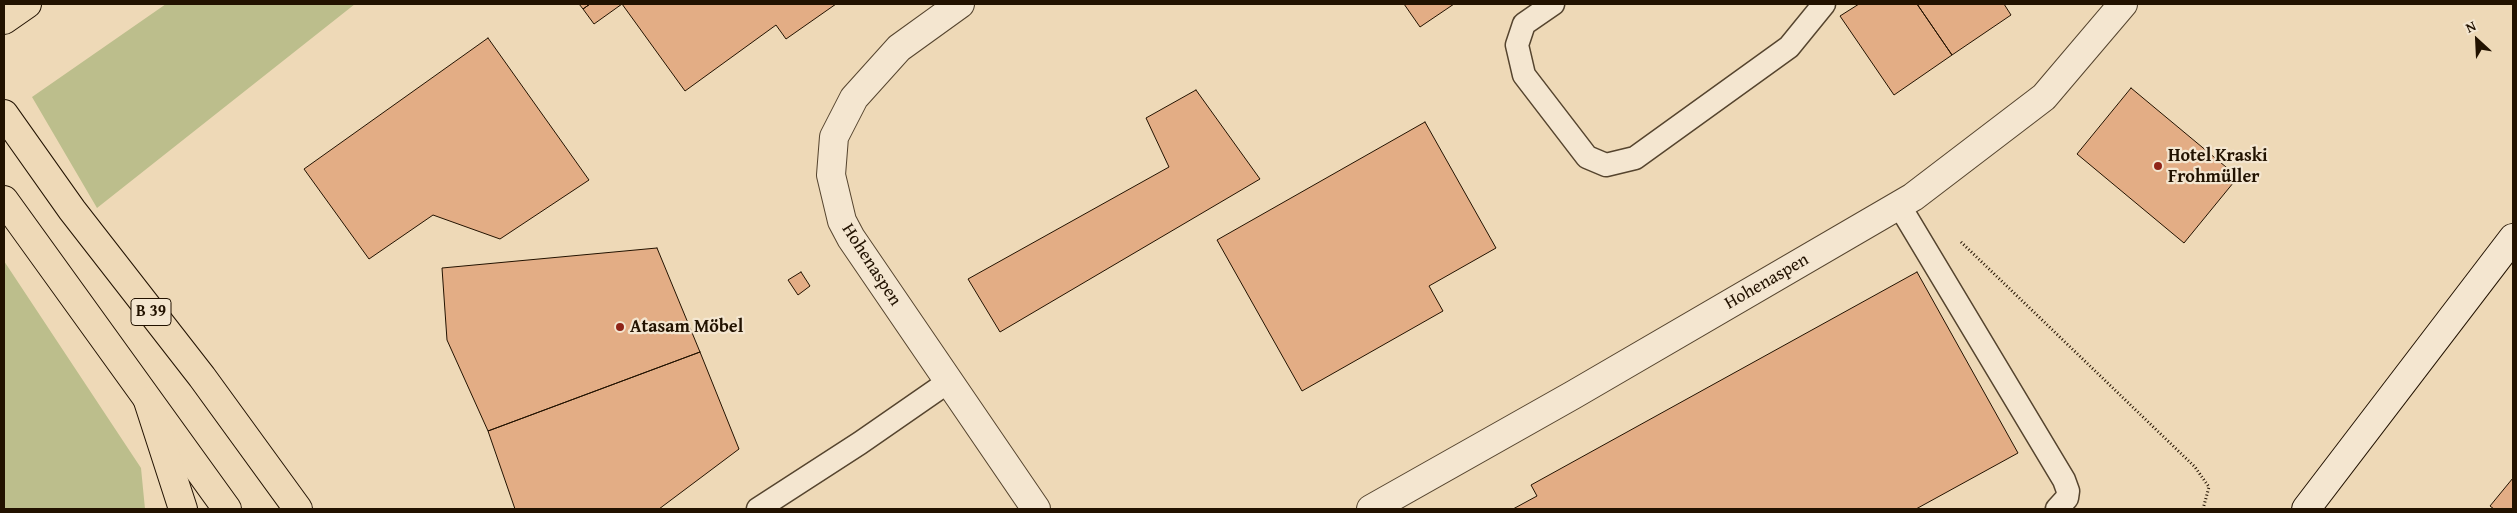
<!DOCTYPE html>
<html>
<head>
<meta charset="utf-8">
<style>
  body { margin:0 }
  #map { position:relative; width:2517px; height:513px; overflow:hidden; background:#eed9b7; font-family:"Gentium Book Plus",serif }
  canvas { display:block }
  .frame { position:absolute; inset:0; border:5px solid #221200; pointer-events:none }
  .north { position:absolute; left:2452px; top:15px; width:50px; height:50px; -webkit-text-stroke:4px #f4e6d0; paint-order:stroke; rotate:335deg; font-size:14px; font-weight:700; line-height:20px; text-align:center; color:#221200 }
  .north::after { content:''; display:block; margin:auto; width:18px; height:22px; background:#221200; clip-path:polygon(50% 0,100% 100%,50% 72%,0 100%) }
</style>
</head>
<body>
<div id="map">
<canvas width="2517" height="513"></canvas>
<div class="frame"></div>
<div class="north">N</div>
</div>
<script>
const context = document.querySelector('canvas').getContext('2d');
context.lineJoin = 'round';
function paint(path, color) {
  context.fillStyle = color;
  context.fill(path, 'evenodd');
}
function toPath(rows) {
  const path = new Path2D();
  for (const r of rows) {
    path.moveTo(r[0], r[1]);
    for (let i = 2; i < r.length; i += 2) path.lineTo(r[i], r[i + 1]);
  }
  return path;
}
function stroke(path, color, width, dash) {
  context.strokeStyle = color;
  context.lineWidth = width;
  context.lineCap = dash ? 'butt' : 'round';
  context.setLineDash(dash || []);
  context.stroke(path);
}
function drawText(font, color, halo, rows, align = 'center') {
  context.font = font + ' "Gentium Book Plus",serif';
  context.lineWidth = 4.5;
  context.setLineDash([]);
  context.textBaseline = 'middle';
  context.strokeStyle = halo;
  context.fillStyle = color;
  for (const [text, x, y, turn = 0] of rows) {
    context.save();
    context.translate(x, y);
    context.rotate((+turn || 0) * Math.PI / 180);
    context.textAlign = isNaN(turn) ? turn : align;
    if (halo) context.strokeText(text, 0, 0);
    context.fillText(text, 0, 0);
    context.restore();
  }
}
paint(toPath([
  [166,4,355,4,97,208,32,97],
  [4,261,141,468,145,509,4,509]
]), '#bcbe8c');
const building = toPath([
  [579,4,590,4,583,9,579,4],
  [590,4,622,4,594,24,583,9,590,4],
  [622,4,836,4,786,39,776,25,685,91,622,4],
  [1404,4,1454,4,1420,27,1404,4],
  [1859,4,1917,4,1952,55,1894,95,1840,16,1859,4],
  [1917,4,2004,4,2011,15,1952,55,1917,4],
  [488,38,589,180,500,239,433,215,369,259,304,169,488,38],
  [2131,88,2238,177,2184,243,2077,154,2131,88],
  [1196,90,1260,179,1000,332,968,279,1169,167,1146,118,1196,90],
  [1425,122,1496,248,1429,286,1443,311,1302,391,1217,240,1425,122],
  [657,248,700,352,488,431,447,340,442,268,657,248],
  [801,272,810,286,798,295,788,280,801,272],
  [1917,272,2018,453,1916,509,1513,509,1537,496,1531,485,1917,272],
  [700,352,739,449,659,509,515,509,488,431,700,352],
  [2513,478,2513,509,2494,509,2490,506,2513,478]
]);
paint(building, '#e3ad85');
stroke(building, '#221200', 1);
const lane = toPath([
  [1553,4,1524,24,1517,45,1524,75,1587,157,1606,165,1635,158,1789,47,1824,4],
  [1899,205,2064,480,2068,491,2067,498,2057,509],
  [758,509,860,443,948,382]
]);
const street = toPath([
  [960,4,899,48,854,98,834,137,831,175,842,221,851,238,1036,509],
  [1371,509,1573,395,1913,197,2044,97,2123,4]
]);
const secondary = toPath([
  [2306,509,2513,238]
]);
const primary = toPath([
  [4,114,72,210,202,377,298,509],
  [4,200,227,509]
]);
const highway = toPath([
  [4,20,27,4],
  [148,401,183,509]
]);
stroke(lane, '#55442e', 25);
stroke(street, '#55442e', 30);
stroke(secondary, '#221200', 30);
stroke(primary, '#221200', 30);
stroke(highway, '#221200', 30);
stroke(toPath([
  [1961,242,2195,467,2209,487,2203,509]
]), '#221200', 3, [1, 2.5]);
stroke(lane, '#f4e6d0', 22);
stroke(street, '#f4e6d0', 28);
stroke(secondary, '#f4e6d0', 28);
stroke(primary, '#eed9b7', 28);
stroke(highway, '#eed9b7', 28);
for (const [x, y, r, color] of [
  [2158,166,5,"#8f2418"],
  [620,327,5,"#8f2418"]
]) {
  const dot = new Path2D();
  dot.arc(x, y, r, 0, 2 * Math.PI);
  context.fillStyle = color;
  context.fill(dot);
  stroke(dot, '#f4e6d0', 2);
}
for (const [x, y, w] of [
  [151,312,40]
]) {
  const box = new Path2D();
  box.roundRect(x - w / 2, y - 13.5, w, 27, 4);
  context.fillStyle = '#f4e6d0';
  context.fill(box);
  stroke(box, '#221200', 1);
}
drawText('bold 16px', '#221200', null, [
  ["B 39",151,312]
]);
drawText('bold 18px', '#221200', '#f4e6d0', [
  ["Hotel Kraski",2168,156],
  ["Frohmüller",2168,177],
  ["Atasam Möbel",630,327]
], 'left');
drawText('18px', '#221200', '#f4e6d0', [
  ["Hohenaspen",871,265,57],
  ["Hohenaspen",1767,282,-30]
]);
</script>
</body>
</html>
